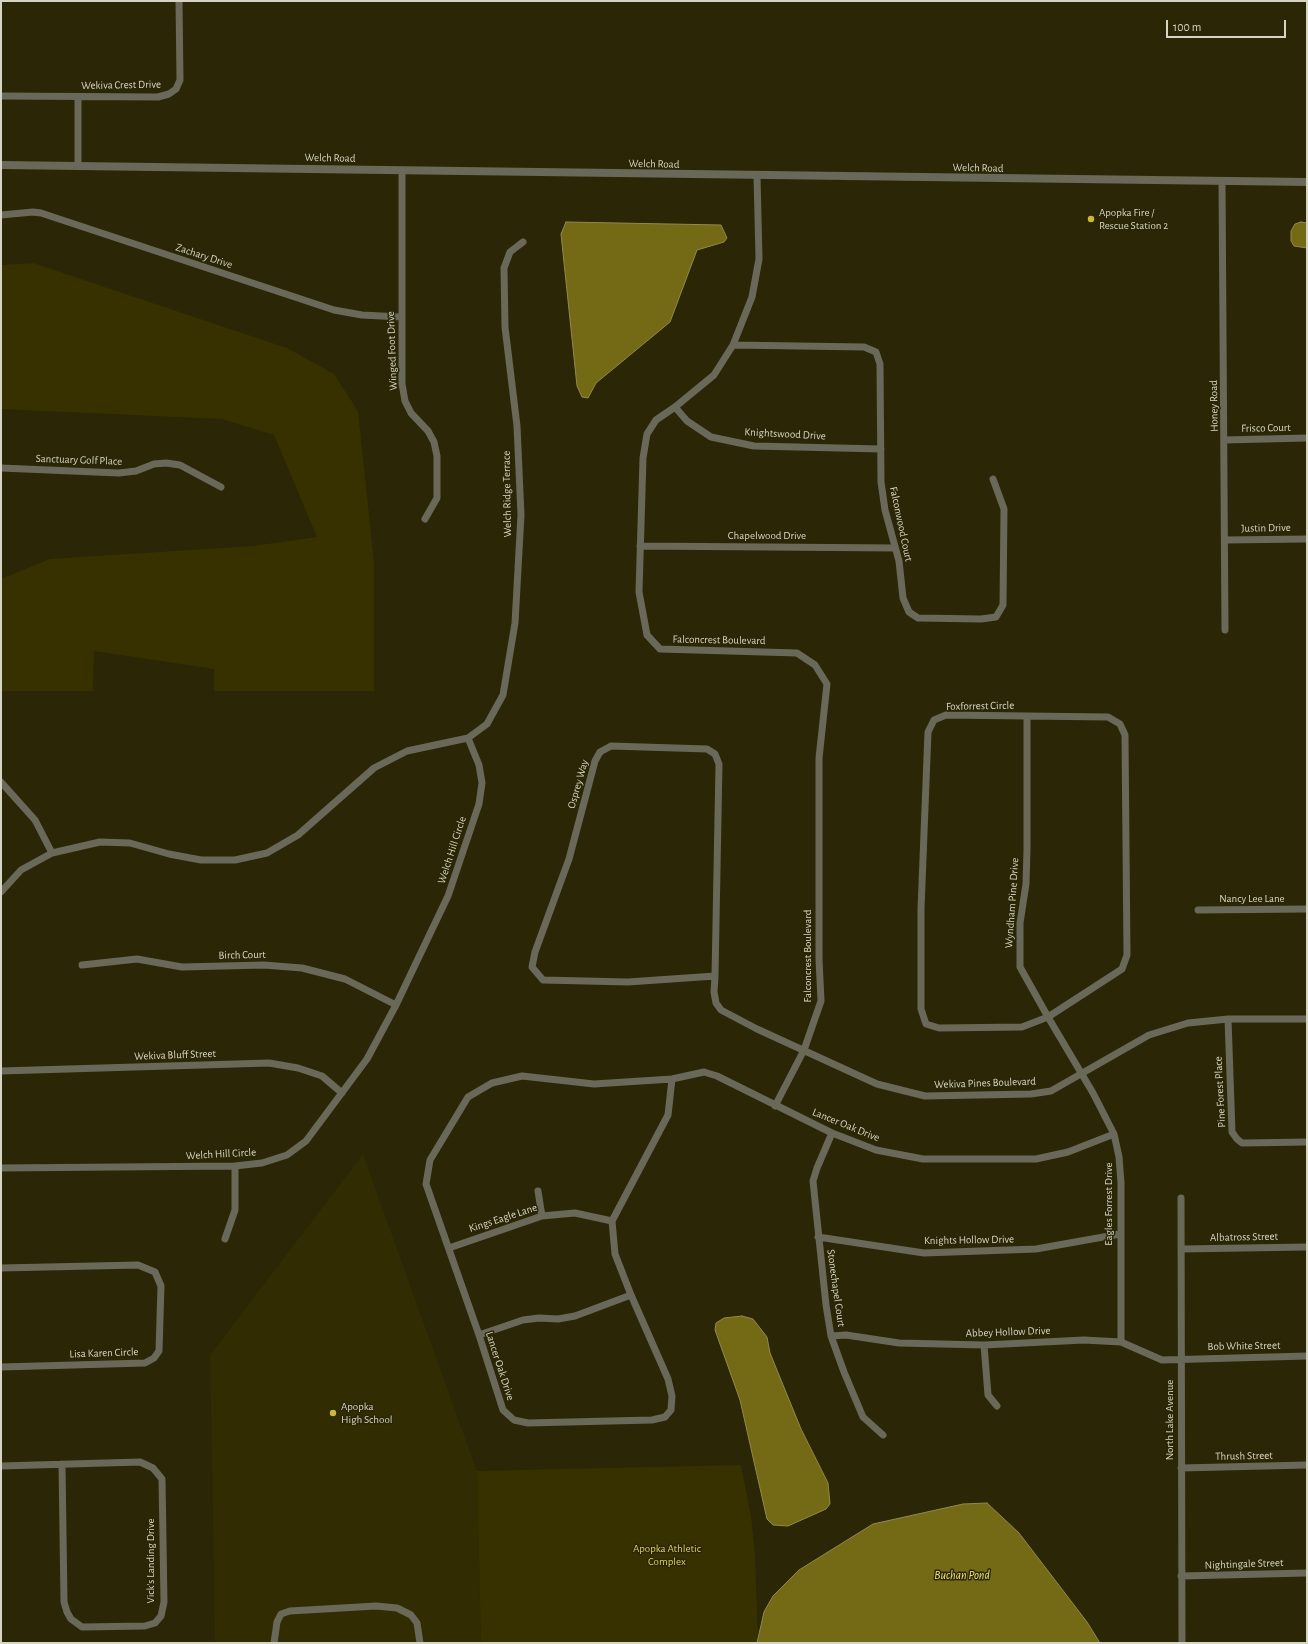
<!DOCTYPE html>
<html>
<head>
<meta charset="utf-8">
<style>
  body { margin:0 }
  #map { position:relative; width:1308px; height:1644px; overflow:hidden; background:#2a2606; font-family:"Alegreya Sans",sans-serif }
  canvas { display:block }
  .frame { position:absolute; inset:0; border:2px solid #d6d5c3; pointer-events:none }
  .scale { position:absolute; left:1166px; top:20px; width:120px; height:18px; box-sizing:border-box; border:2px solid #d6d5c3; border-top:0; padding-left:5px; font-size:12px; line-height:14px; white-space:nowrap; color:#d6d5c3; -webkit-text-stroke:3px #2a2606; paint-order:stroke }
</style>
</head>
<body>
<div id="map">
<canvas width="1308" height="1644"></canvas>
<div class="frame"></div>
<div class="scale">100 m</div>
</div>
<script>
const context = document.querySelector('canvas').getContext('2d');
context.lineJoin = 'round';
function paint(path, color) {
  context.fillStyle = color;
  context.fill(path, 'evenodd');
}
function toPath(rows) {
  const path = new Path2D();
  for (const r of rows) {
    path.moveTo(r[0], r[1]);
    for (let i = 2; i < r.length; i += 2) path.lineTo(r[i], r[i + 1]);
  }
  return path;
}
function stroke(path, color, width, dash) {
  context.strokeStyle = color;
  context.lineWidth = width;
  context.lineCap = dash ? 'butt' : 'round';
  context.setLineDash(dash || []);
  context.stroke(path);
}
function drawText(font, color, halo, rows, align = 'center') {
  context.font = font + ' "Alegreya Sans",sans-serif';
  context.lineWidth = 3;
  context.setLineDash([]);
  context.textBaseline = 'middle';
  context.strokeStyle = halo;
  context.fillStyle = color;
  for (const [text, x, y, turn = 0] of rows) {
    context.save();
    context.translate(x, y);
    context.rotate((+turn || 0) * Math.PI / 180);
    context.textAlign = isNaN(turn) ? turn : align;
    if (halo) context.strokeText(text, 0, 0);
    context.fillText(text, 0, 0);
    context.restore();
  }
}
paint(toPath([
  [363,1154,477,1471,481,1643,215,1643,210,1355]
]), '#312c02');
paint(toPath([
  [33,263,287,348,334,374,358,411,374,563,374,691,214,691,214,669,94,651,93,691,1,691,1,579,50,559,253,546,317,537,274,435,222,419,1,409,1,265],
  [741,1465,751,1516,755,1554,758,1643,481,1643,477,1471]
]), '#373100');
const water = toPath([
  [566,222,721,225,727,238,724,242,697,250,670,322,596,383,588,398,582,397,577,386,561,234,566,222],
  [1301,222,1307,223,1307,248,1294,246,1291,241,1291,231,1295,224,1301,222],
  [742,1316,753,1319,767,1337,770,1353,801,1429,828,1483,830,1504,826,1509,788,1526,773,1525,767,1519,740,1400,715,1330,716,1323,724,1318,742,1316],
  [987,1503,1019,1533,1087,1622,1100,1643,757,1643,764,1612,773,1596,799,1570,873,1524,963,1504,987,1503]
]);
paint(water, '#746a16');
stroke(water, '#918a4a', 1);
stroke(toPath([
  [1,96,158,97,169,94,176,89,180,80,179,1],
  [78,166,78,97],
  [402,170,402,384,405,401,411,413,428,431,434,442,437,456,437,498,425,519],
  [757,176,759,259,752,297,733,345,714,375,675,407,656,420,647,434,643,458,639,592,647,635,660,649,797,653,815,665,827,684,819,758,819,959,821,1001,804,1050,775,1106],
  [1222,181,1225,630],
  [1,215,33,212,41,213,334,310,362,315,401,317],
  [733,345,864,347,876,352,880,364,881,482,885,510,899,561,903,598,909,612,918,618,981,619,996,617,1003,605,1004,509,993,479],
  [675,407,687,421,711,437,754,446,881,449],
  [1225,440,1307,438],
  [1,468,119,473,136,471,154,464,166,463,180,465,221,487],
  [1225,540,1307,539],
  [640,546,895,548],
  [946,715,1108,717,1120,724,1125,735,1127,955,1122,969,1048,1017,1022,1027,939,1028,926,1024,921,1009,921,909,928,732,934,720,946,715],
  [1027,716,1027,849,1026,884,1020,923,1020,967,1048,1017,1093,1093,1114,1134,1119,1157,1121,1183,1121,1342],
  [468,738,487,724,503,695,515,623,521,515,517,426,505,327,504,268,510,252,523,242],
  [1,782,35,820,52,853],
  [1,892,21,870,52,853,100,842,130,843,169,854,201,860,235,860,267,853,298,835,374,768,407,751,468,738,479,765,482,783,479,804,448,896,396,1005,367,1059,306,1141,287,1155,262,1163,235,1166,1,1168],
  [1198,910,1307,909],
  [82,965,137,959,182,967,264,965,302,968,345,979,396,1005],
  [715,976,628,982,543,980,532,967,535,952,569,859,595,761,600,752,611,746,707,749,715,754,719,764,715,976,714,992,716,1003,721,1010,757,1029,877,1084,925,1096,1031,1094,1051,1091,1149,1035,1188,1023,1228,1019,1307,1019],
  [1228,1019,1232,1132,1237,1139,1242,1143,1307,1142],
  [1,1071,269,1063,298,1068,322,1076,342,1093],
  [672,1079,668,1115,612,1221,615,1254,631,1295,668,1379,672,1396,671,1410,665,1417,652,1420,528,1423,514,1420,503,1410,479,1335,426,1184,430,1160,468,1097,492,1083,522,1076,594,1084,672,1079,704,1072,717,1076,832,1133,876,1150,923,1159,1036,1159,1068,1152,1114,1134],
  [832,1133,817,1168,813,1181,826,1305,831,1336,844,1372,863,1417,883,1435],
  [538,1191,542,1216],
  [1181,1198,1182,1643],
  [818,1237,924,1253,1036,1249,1120,1234],
  [225,1239,235,1210,235,1166],
  [449,1248,542,1216,575,1213,612,1221],
  [1181,1249,1307,1247],
  [1,1268,138,1265,155,1272,161,1286,159,1351,154,1358,145,1363,1,1367],
  [479,1335,523,1320,539,1318,558,1319,575,1316,631,1295],
  [831,1336,846,1335,899,1343,984,1345,1084,1340,1121,1342,1162,1360,1307,1356],
  [984,1345,988,1395,997,1406],
  [1,1466,140,1462,153,1468,162,1479,164,1602,161,1616,155,1623,145,1626,82,1627,71,1619,67,1612,64,1602,62,1464],
  [1181,1468,1307,1465],
  [1181,1576,1307,1573],
  [274,1643,277,1622,281,1614,290,1611,376,1606,397,1608,411,1615,417,1623,420,1643]
]), '#696859', 7);
stroke(toPath([
  [1,165,1307,182]
]), '#696859', 8);
for (const [x, y, r, color] of [
  [1091,219,4,"#c9ba3a"],
  [333,1413,4,"#c9ba3a"]
]) {
  const dot = new Path2D();
  dot.arc(x, y, r, 0, 2 * Math.PI);
  context.fillStyle = color;
  context.fill(dot);
  stroke(dot, '#2a2606', 1.5);
}
drawText('11px', '#d6d5c3', '#2a2606', [
  ["Wekiva Crest Drive",121,85,-1],
  ["Welch Road",330,158,1],
  ["Welch Road",654,164,1],
  ["Welch Road",978,168,1],
  ["Zachary Drive",204,256,18],
  ["Winged Foot Drive",392,351,-92],
  ["Honey Road",1214,406,-91],
  ["Frisco Court",1266,428,-1],
  ["Knightswood Drive",785,434,3],
  ["Sanctuary Golf Place",79,460,2],
  ["Welch Ridge Terrace",507,494,-91],
  ["Falconwood Court",901,524,78],
  ["Justin Drive",1266,528,-1],
  ["Chapelwood Drive",767,536],
  ["Falconcrest Boulevard",719,640,1],
  ["Foxforrest Circle",980,706,-1],
  ["Osprey Way",578,784,-74],
  ["Welch Hill Circle",452,850,-72],
  ["Nancy Lee Lane",1252,899],
  ["Wyndham Pine Drive",1012,903,-86],
  ["Birch Court",242,955,-1],
  ["Falconcrest Boulevard",808,956,-90],
  ["Wekiva Bluff Street",175,1055,-2],
  ["Wekiva Pines Boulevard",985,1083,-2],
  ["Pine Forest Place",1220,1092,-93],
  ["Lancer Oak Drive",846,1125,22],
  ["Welch Hill Circle",221,1154,-3],
  ["Eagles Forrest Drive",1109,1204,-90],
  ["Kings Eagle Lane",503,1218,-18],
  ["Albatross Street",1244,1237,-1],
  ["Knights Hollow Drive",969,1240,-1],
  ["Stonechapel Court",836,1288,82],
  ["Abbey Hollow Drive",1008,1332,-2],
  ["Bob White Street",1244,1346,-1],
  ["Lisa Karen Circle",104,1353,-2],
  ["Lancer Oak Drive",500,1366,72],
  ["North Lake Avenue",1170,1420,-90],
  ["Thrush Street",1244,1456,-1],
  ["Vick's Landing Drive",151,1561,-90],
  ["Nightingale Street",1244,1564,-2]
]);
drawText('11px', '#d6d5c3', '#2a2606', [
  ["Apopka Fire /",1099,213],
  ["Rescue Station 2",1099,226],
  ["Apopka",341,1407],
  ["High School",341,1420]
], 'left');
drawText('11px', '#dccf62', '#2a2606', [
  ["Apopka Athletic",667,1549],
  ["Complex",667,1562]
]);
drawText('italic 12px', '#f1e478', '#2a2606', [
  ["Buchan Pond",962,1575]
]);
</script>
</body>
</html>
